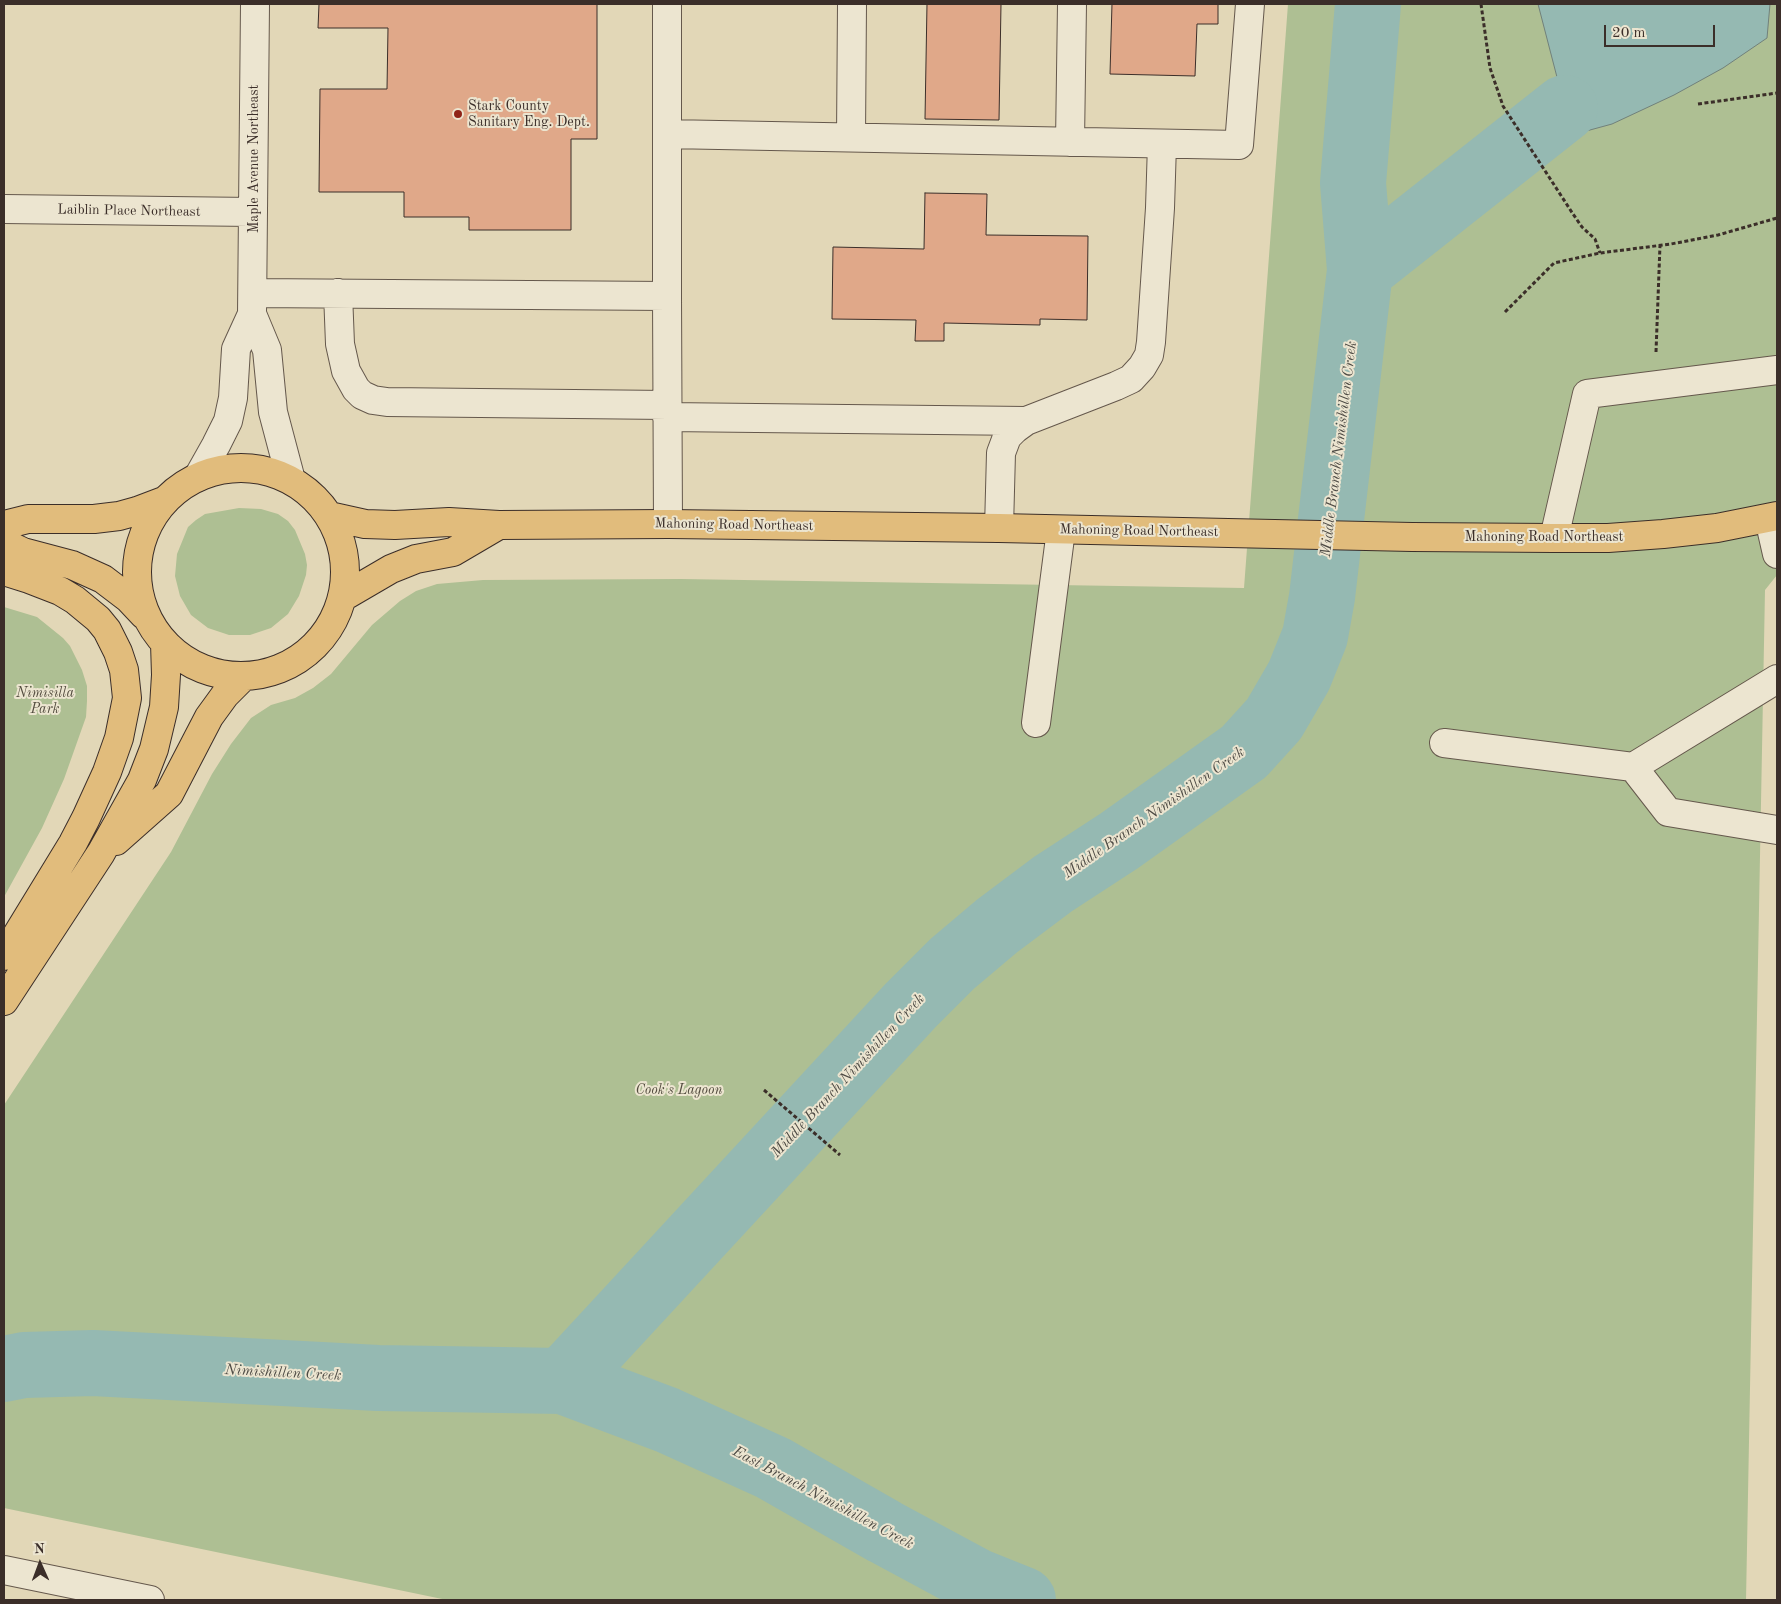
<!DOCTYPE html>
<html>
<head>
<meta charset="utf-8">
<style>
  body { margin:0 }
  #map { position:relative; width:1781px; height:1604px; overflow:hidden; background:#e2d7b7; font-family:"Old Standard TT",serif }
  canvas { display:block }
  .frame { position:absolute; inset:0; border:5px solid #3b2e29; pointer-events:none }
  .north { position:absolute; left:15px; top:1539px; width:50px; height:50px; -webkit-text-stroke:4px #ece5d0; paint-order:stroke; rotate:358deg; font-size:14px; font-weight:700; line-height:20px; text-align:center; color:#3b2e29 }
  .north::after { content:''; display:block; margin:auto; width:18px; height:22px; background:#3b2e29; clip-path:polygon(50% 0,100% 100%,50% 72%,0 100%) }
  .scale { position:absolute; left:1604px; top:25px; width:111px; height:22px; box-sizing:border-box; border:2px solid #3b2e29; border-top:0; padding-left:6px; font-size:15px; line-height:18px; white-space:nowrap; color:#3b2e29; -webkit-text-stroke:4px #ece5d0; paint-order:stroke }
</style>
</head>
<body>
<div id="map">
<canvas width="1781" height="1604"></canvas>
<div class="frame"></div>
<div class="north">N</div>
<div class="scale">20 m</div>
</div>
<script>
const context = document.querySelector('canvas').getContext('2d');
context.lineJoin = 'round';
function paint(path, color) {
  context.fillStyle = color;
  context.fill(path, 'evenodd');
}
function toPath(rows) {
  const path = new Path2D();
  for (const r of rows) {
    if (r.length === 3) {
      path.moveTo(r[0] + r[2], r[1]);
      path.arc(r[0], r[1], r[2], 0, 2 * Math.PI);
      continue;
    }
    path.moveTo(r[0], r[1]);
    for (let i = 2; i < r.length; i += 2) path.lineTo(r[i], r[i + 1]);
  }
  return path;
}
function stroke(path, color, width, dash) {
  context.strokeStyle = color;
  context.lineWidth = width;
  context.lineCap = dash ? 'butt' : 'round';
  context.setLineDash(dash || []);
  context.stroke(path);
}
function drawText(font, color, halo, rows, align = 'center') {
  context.font = font + ' "Old Standard TT",serif';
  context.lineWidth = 4;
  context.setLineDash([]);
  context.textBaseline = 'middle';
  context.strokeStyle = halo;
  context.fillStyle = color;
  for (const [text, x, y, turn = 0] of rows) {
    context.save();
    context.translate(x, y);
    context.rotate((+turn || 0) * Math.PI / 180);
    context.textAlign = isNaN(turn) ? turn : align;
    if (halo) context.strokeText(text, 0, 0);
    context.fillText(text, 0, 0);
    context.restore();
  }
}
paint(toPath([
  [1288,4,1777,4,1777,575,1765,590,1746,1600,447,1600,4,1508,4,1105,171,852,212,774,231,744,251,718,271,705,295,698,313,688,331,674,372,625,400,601,416,591,437,584,483,580,681,579,1244,588],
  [239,508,261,509,278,514,288,521,295,530,305,554,307,565,306,575,299,596,288,614,271,628,250,635,229,635,208,628,191,615,180,596,175,576,177,554,188,527,196,520,205,514],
  [4,607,37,617,63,638,70,646,82,670,87,686,87,701,86,717,64,779,42,828,4,897]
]), '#aebf93');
const water = toPath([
  [1538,4,1770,4,1767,38,1723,68,1674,95,1612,124,1579,133,1565,108,1538,4]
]);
paint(water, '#95b9b2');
stroke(water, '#71817b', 1);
stroke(toPath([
  [1360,270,1565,108],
  [4,1369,24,1365,93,1363,378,1378,563,1381,667,1420,773,1468,885,1532,978,1582,1023,1600],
  [563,1381,911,1005,952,964,997,926,1053,884,1119,841,1244,752,1274,719,1299,676,1315,636,1322,597,1360,270,1353,183,1368,4]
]), '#95b9b2', 66);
const building = toPath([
  [319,4,597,4,597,139,571,139,571,230,469,230,469,217,404,217,404,192,319,192,320,89,387,89,388,28,318,28,319,4],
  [927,4,1001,4,999,120,925,119,927,4],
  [1112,4,1218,4,1218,24,1197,24,1195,76,1110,74,1112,4],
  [925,193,987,194,986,235,1088,236,1087,320,1040,319,1040,325,944,323,944,341,915,341,916,320,832,319,833,247,924,249,925,193]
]);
paint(building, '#e0a889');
stroke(building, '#3b2e29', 1);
const minor = toPath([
  [667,134,1239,145,1250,4],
  [851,137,852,4],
  [1070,142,1072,4],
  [4,209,253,212],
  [253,293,667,296,668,524],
  [338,293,340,344,346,371,356,389,362,395,373,400,387,402,667,405],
  [667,296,667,4],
  [252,314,267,350,273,412,291,480],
  [667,417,1026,421],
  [198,477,216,445,228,421,233,398,236,349,252,314,255,4],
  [1769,519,1777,554],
  [999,528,1001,453,1007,437,1015,429,1026,421,1116,386,1131,379,1142,367,1149,355,1151,342,1160,208,1162,144],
  [1554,538,1587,394,1777,370],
  [1036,723,1061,530],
  [1444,743,1633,767,1777,679],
  [1633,767,1668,812,1777,830],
  [4,1570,150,1600]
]);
const major = toPath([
  [241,572,104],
  [329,516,365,524,395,525,449,522,499,525,668,524,999,528,1412,537,1554,538,1608,538,1663,534,1717,528,1777,516],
  [4,525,28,519,94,519,119,516,137,511,166,500],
  [4,543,23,552,72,565,103,579,128,598,144,615],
  [4,571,29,579,60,591,75,600,98,619,107,630,118,652,124,670,127,698,119,738,107,772,86,818,73,843,4,956],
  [343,597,391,569,416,559,453,552,499,525],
  [116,841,169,794,209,717,225,695,244,676],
  [4,1001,101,853,142,780,154,749,164,707,166,675,165,643]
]);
stroke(minor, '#65584c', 30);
stroke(major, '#3b2e29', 30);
stroke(toPath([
  [1481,4,1490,68,1503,106,1573,214,1582,227,1595,239,1600,253],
  [1698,104,1777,93],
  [1505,312,1554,263,1600,253,1671,244,1718,235,1777,218],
  [1656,352,1660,245],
  [764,1090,840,1155]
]), '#3b2e29', 3, [4, 2.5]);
stroke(minor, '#ece5d0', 28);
stroke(major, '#e1bc7c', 28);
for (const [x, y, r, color] of [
  [458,114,5,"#8f2418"]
]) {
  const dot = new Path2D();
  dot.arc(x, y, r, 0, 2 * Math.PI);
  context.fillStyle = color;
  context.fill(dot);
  stroke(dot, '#ece5d0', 2);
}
drawText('14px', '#3b2e29', '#ece5d0', [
  ["Stark County",468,106],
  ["Sanitary Eng. Dept.",468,122]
], 'left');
drawText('14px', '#3b2e29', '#ece5d0', [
  ["Maple Avenue Northeast",254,159,-90],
  ["Laiblin Place Northeast",129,211,1],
  ["Mahoning Road Northeast",734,525,1],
  ["Mahoning Road Northeast",1139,531,1],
  ["Mahoning Road Northeast",1544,537]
]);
drawText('italic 14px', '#524b3e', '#ece5d0', [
  ["Nimisilla",45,693],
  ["Park",45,709],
  ["Cook's Lagoon",679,1090]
]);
drawText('italic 15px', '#4d4a44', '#ece5d0', [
  ["Middle Branch Nimishillen Creek",1339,449,-83],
  ["Middle Branch Nimishillen Creek",1154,813,-35],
  ["Middle Branch Nimishillen Creek",848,1076,-47],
  ["Nimishillen Creek",283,1373,3],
  ["East Branch Nimishillen Creek",823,1498,28]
]);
</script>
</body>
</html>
